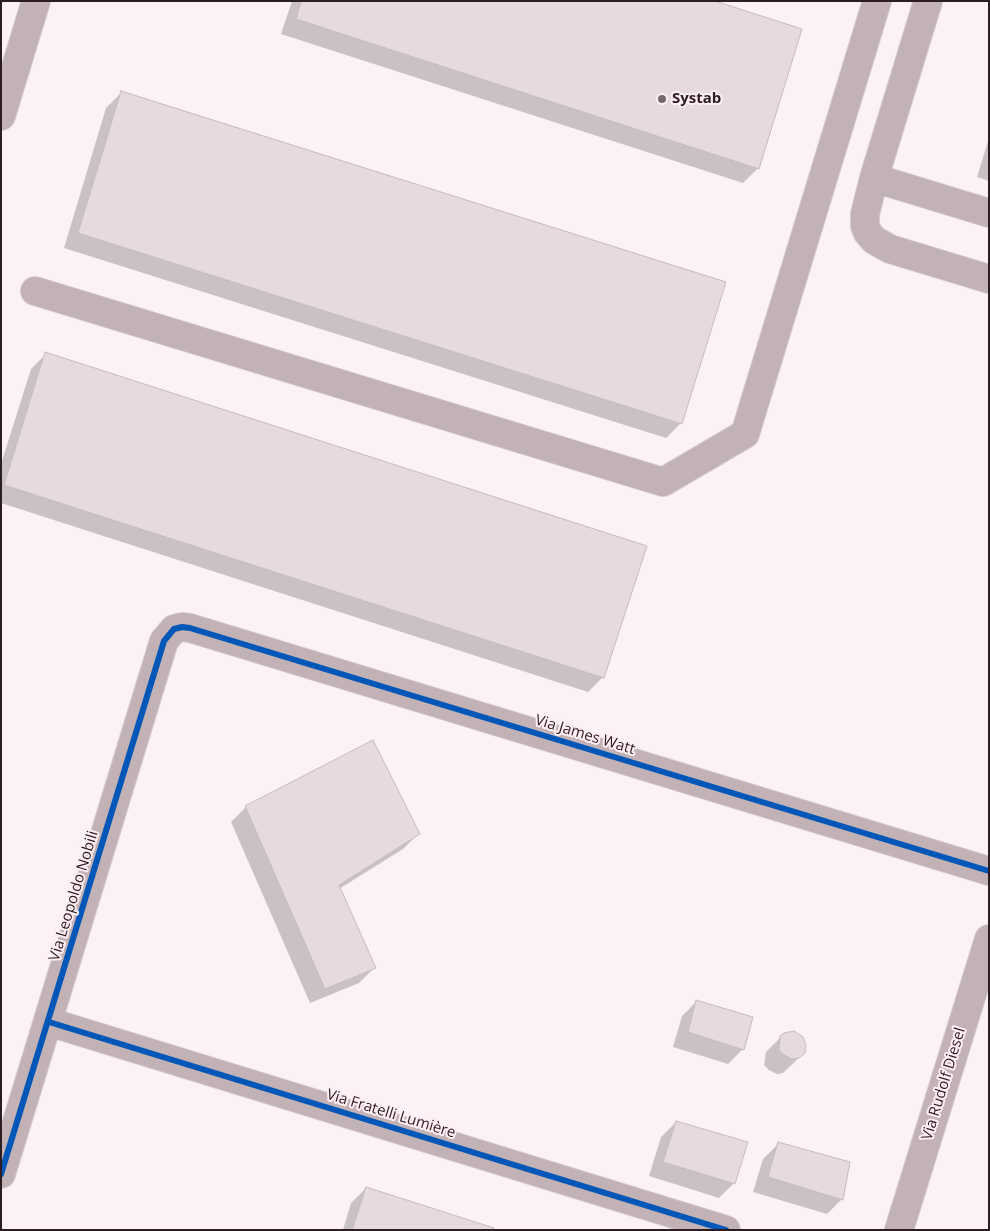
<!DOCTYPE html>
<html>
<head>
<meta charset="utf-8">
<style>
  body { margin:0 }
  #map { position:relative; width:990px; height:1231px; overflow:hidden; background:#fcf2f5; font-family:"Open Sans",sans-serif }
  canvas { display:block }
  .frame { position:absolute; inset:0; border:2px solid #2b1d21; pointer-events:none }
</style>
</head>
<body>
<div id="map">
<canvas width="990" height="1231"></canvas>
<div class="frame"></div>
</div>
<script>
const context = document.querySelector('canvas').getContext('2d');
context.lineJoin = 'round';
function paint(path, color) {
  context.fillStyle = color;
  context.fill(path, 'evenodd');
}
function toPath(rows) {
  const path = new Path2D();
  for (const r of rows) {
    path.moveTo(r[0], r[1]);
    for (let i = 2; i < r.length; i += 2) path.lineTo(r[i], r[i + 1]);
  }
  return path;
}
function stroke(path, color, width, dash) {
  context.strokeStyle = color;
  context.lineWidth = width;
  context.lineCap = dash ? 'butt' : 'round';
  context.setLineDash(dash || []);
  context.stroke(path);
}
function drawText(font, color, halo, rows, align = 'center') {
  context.font = font + ' "Open Sans",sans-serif';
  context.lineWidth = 4;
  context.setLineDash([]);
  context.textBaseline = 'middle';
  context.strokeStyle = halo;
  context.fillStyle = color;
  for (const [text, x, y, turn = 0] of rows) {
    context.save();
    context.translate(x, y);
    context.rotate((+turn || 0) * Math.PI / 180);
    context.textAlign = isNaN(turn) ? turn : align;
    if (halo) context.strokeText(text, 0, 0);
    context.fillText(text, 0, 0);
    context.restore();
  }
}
paint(toPath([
  [292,1,711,1,758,168,743,183,281,34],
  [121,93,681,423,666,438,64,248,106,108],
  [989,138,989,181,977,177],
  [46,354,603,677,588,692,1,503,1,464,31,369],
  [246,807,418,834,403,849,339,889,374,968,359,983,310,1003,231,822],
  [697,1001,743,1049,728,1064,673,1047,682,1016],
  [784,1034,804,1053,783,1073,777,1074,769,1070,764,1065,766,1052],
  [676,1122,734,1183,719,1198,649,1176,661,1137],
  [778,1144,842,1199,827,1214,753,1192,763,1159],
  [366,1188,492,1230,343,1230,351,1203]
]), '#0003');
const building = toPath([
  [301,1,715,1,802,29,759,169,296,19,301,1],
  [121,91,726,282,682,424,78,233,121,91],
  [45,352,647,546,604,678,4,485,45,352],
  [373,740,420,834,339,885,376,968,325,989,245,806,373,740],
  [696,1000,753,1017,744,1050,688,1032,696,1000],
  [794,1031,803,1037,806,1045,805,1053,799,1058,792,1059,784,1055,779,1050,780,1036,784,1033,794,1031],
  [676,1121,748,1142,735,1184,663,1162,676,1121],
  [778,1142,850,1162,843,1200,768,1177,778,1142],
  [366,1187,494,1228,494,1230,352,1230,366,1187]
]);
paint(building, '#e6dade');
stroke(building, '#c6babd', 1);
const minor = toPath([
  [928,1,874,178,989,213],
  [1,116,36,1],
  [874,178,865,214,865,226,868,233,874,240,890,249,989,279],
  [35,291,663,482,745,434,877,1],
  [49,1022,726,1230],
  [1,1174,164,641,174,629,182,627,190,628,989,871],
  [899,1230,989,939]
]);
stroke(minor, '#d6ccd0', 30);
stroke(minor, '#c2b1b5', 28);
stroke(toPath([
  [49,1022,726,1230],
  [1,1174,164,641,174,629,182,627,190,628,989,871]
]), '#0057b8', 6);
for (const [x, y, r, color] of [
  [662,99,5,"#74686b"]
]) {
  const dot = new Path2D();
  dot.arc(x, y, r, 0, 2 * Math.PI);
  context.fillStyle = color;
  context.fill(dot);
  stroke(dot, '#ffeff3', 2);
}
drawText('bold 15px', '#2b1d21', '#ffeff3', [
  ["Systab",672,99]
], 'left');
drawText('15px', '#2b1d21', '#ffeff3', [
  ["Via James Watt",585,735,17],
  ["Via Leopoldo Nobili",74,896,-73],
  ["Via Rudolf Diesel",944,1084,-73],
  ["Via Fratelli Lumière",391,1114,17]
]);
</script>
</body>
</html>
